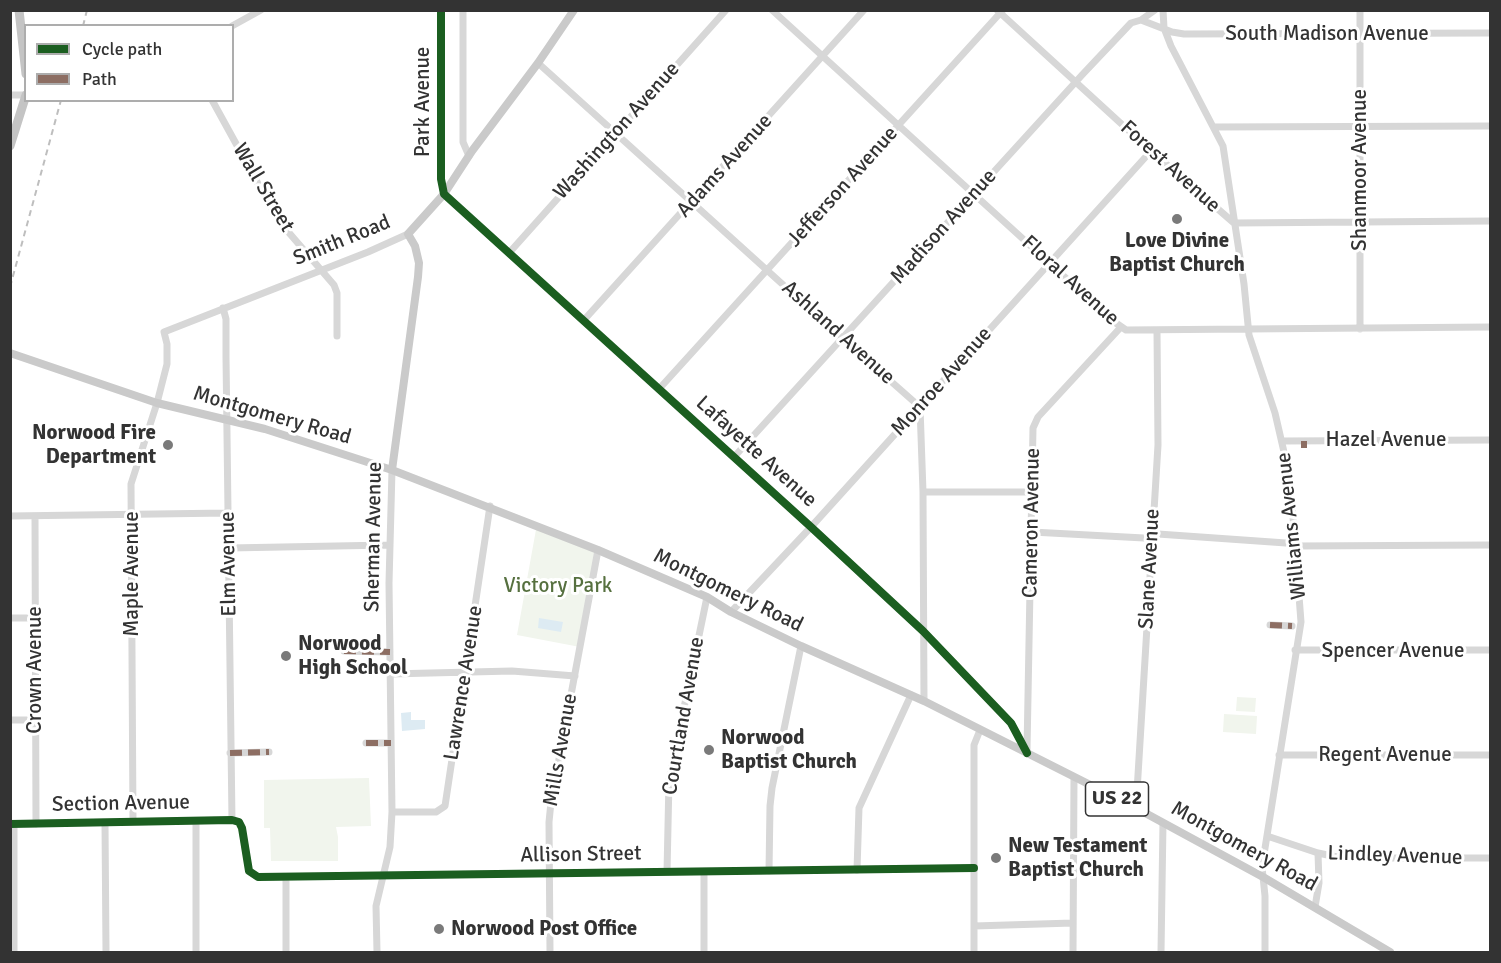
<!DOCTYPE html>
<html>
<head>
<meta charset="utf-8">
<style>
  body { margin:0 }
  #map { position:relative; width:1501px; height:963px; overflow:hidden; background:#fff; font-family:Signika,sans-serif }
  canvas { display:block }
  .frame { position:absolute; inset:0; border:12px solid #333; pointer-events:none }
  .legend { position:absolute; left:24px; top:24px; width:210px; height:78px; box-sizing:border-box; background:#fff; border:2px solid #adadad; margin:0; padding:8px 10px; list-style:none; font-size:18px; color:#333 }
  .legend li { display:flex; align-items:center; gap:12px; height:30px }
  .legend b { width:30px; border:2px solid #adadad }
</style>
</head>
<body>
<div id="map">
<canvas width="1501" height="963"></canvas>
<div class="frame"></div>
<ul class="legend">
<li><b style="height:8px;background:#1b5e20"></b>Cycle path</li>
<li><b style="height:8px;background:#8d6e63"></b>Path</li>
</ul>
</div>
<script>
const context = document.querySelector('canvas').getContext('2d');
context.lineJoin = 'round';
function paint(path, color) {
  context.fillStyle = color;
  context.fill(path, 'evenodd');
}
function toPath(rows) {
  const path = new Path2D();
  for (const r of rows) {
    path.moveTo(r[0], r[1]);
    for (let i = 2; i < r.length; i += 2) path.lineTo(r[i], r[i + 1]);
  }
  return path;
}
function stroke(path, color, width, dash) {
  context.strokeStyle = color;
  context.lineWidth = width;
  context.lineCap = dash ? 'butt' : 'round';
  context.setLineDash(dash || []);
  context.stroke(path);
}
function drawText(font, color, halo, rows, align = 'center') {
  context.font = font + ' Signika,sans-serif';
  context.lineWidth = 6;
  context.setLineDash([]);
  context.textBaseline = 'middle';
  context.strokeStyle = halo;
  context.fillStyle = color;
  for (const [text, x, y, turn = 0] of rows) {
    context.save();
    context.translate(x, y);
    context.rotate((+turn || 0) * Math.PI / 180);
    context.textAlign = isNaN(turn) ? turn : align;
    if (halo) context.strokeText(text, 0, 0);
    context.fillText(text, 0, 0);
    context.restore();
  }
}
paint(toPath([
  [537,524,598,550,580,647,517,635],
  [1237,697,1256,698,1255,712,1236,711],
  [1224,714,1257,716,1256,734,1223,732],
  [369,778,371,826,336,827,338,837,338,861,271,861,270,828,264,828,264,780]
]), '#f1f5ed');
paint(toPath([
  [539,618,563,622,561,632,538,628],
  [411,712,411,720,425,720,425,729,402,731,401,713]
]), '#ddebf3');
stroke(toPath([
  [441,10,441,179,444,194,811,527,923,631,1011,723,1027,753],
  [463,10,463,142,469,156],
  [772,10,1113,321,1126,330,1490,327],
  [997,10,1151,151,1234,223,1490,221],
  [1163,10,1164,28,1171,46,1223,146,1244,284,1249,335,1275,413,1290,478,1301,622,1262,867,1265,896,1265,952],
  [1360,10,1360,329],
  [1141,20,1155,10],
  [232,26,261,10],
  [538,63,843,339,920,407,923,492,924,701],
  [10,95,26,95],
  [212,100,278,220,334,285,337,293,337,336],
  [1214,127,1490,126],
  [509,253,726,10],
  [223,308,226,319,226,357,232,820],
  [584,320,864,10],
  [659,389,1002,11],
  [1282,441,1490,440],
  [734,457,1082,75,1131,23,1141,20,1172,32,1184,34,1490,33],
  [923,492,1032,492],
  [10,516,228,513],
  [35,516,36,824],
  [1032,532,1144,538,1158,534,1286,543,1295,546,1490,545],
  [229,548,389,545],
  [731,612,811,527,1151,151],
  [10,618,35,618],
  [1270,625,1292,626],
  [1295,650,1490,650],
  [344,651,390,652],
  [390,674,512,671,575,676],
  [10,720,36,720],
  [366,743,391,743],
  [1027,750,1033,428,1038,417,1121,327],
  [230,753,269,752],
  [1279,755,1490,755],
  [1136,808,1158,445,1157,331],
  [392,812,436,812,445,806,490,506],
  [196,821,196,952],
  [133,822,131,484,157,403,167,364,167,344,164,332,368,252,408,234],
  [105,823,106,952],
  [10,824,232,820,239,822,242,828,249,871,258,877,974,868],
  [1267,836,1318,853,1342,858,1490,858],
  [857,870,859,808,911,695],
  [769,871,770,806,772,788,801,646],
  [667,872,669,780,707,597],
  [704,873,704,952],
  [286,878,286,952],
  [1315,907,1319,883,1318,853],
  [974,926,1073,923],
  [14,952,14,824],
  [377,952,376,906,390,847,392,812,389,583,392,470],
  [550,952,549,822,551,802,598,550],
  [974,952,974,745,980,730],
  [1073,952,1074,778],
  [1161,952,1163,823]
]), '#d7d7d7', 7);
stroke(toPath([
  [10,353,157,403,265,429,392,470,598,550,707,597,731,612,801,646,924,701,1136,808,1263,877,1390,952],
  [392,470,418,277,419,263,415,246,408,234,444,194,472,151,538,63,574,10]
]), '#cacaca', 8);
stroke(toPath([
  [19,10,26,74],
  [10,146,26,95]
]), '#c4c4c4', 9);
stroke(toPath([
  [83,26,87,10],
  [10,287,61,100]
]), '#bebebe', 2, [6, 4.5]);
stroke(toPath([
  [1304,441,1304,448],
  [1270,625,1292,626],
  [344,651,390,652],
  [366,743,391,743],
  [230,753,269,752]
]), '#8d6e63', 6, [12, 6]);
stroke(toPath([
  [441,10,441,179,444,194,811,527,923,631,1011,723,1027,753],
  [10,824,232,820,239,822,242,828,249,871,258,877,974,868]
]), '#1b5e20', 8);
for (const [x, y, r, color] of [
  [1177,219,6,"#7a7a7a"],
  [168,445,6,"#7a7a7a"],
  [286,656,6,"#7a7a7a"],
  [709,750,6,"#7a7a7a"],
  [996,858,6,"#7a7a7a"],
  [439,929,6,"#7a7a7a"]
]) {
  const dot = new Path2D();
  dot.arc(x, y, r, 0, 2 * Math.PI);
  context.fillStyle = color;
  context.fill(dot);
  stroke(dot, '#fff', 2);
}
for (const [x, y, w] of [
  [1117,799,63]
]) {
  const box = new Path2D();
  box.roundRect(x - w / 2, y - 17, w, 34, 4.5);
  context.fillStyle = '#fff';
  context.fill(box);
  stroke(box, '#333', 1.5);
}
drawText('bold 20px', '#333', null, [
  ["US 22",1117,799]
]);
drawText('21px', '#333', '#fff', [
  ["South Madison Avenue",1327,34],
  ["Park Avenue",423,102,-90],
  ["Washington Avenue",617,131,-48],
  ["Adams Avenue",725,166,-48],
  ["Forest Avenue",1170,167,42],
  ["Shanmoor Avenue",1360,170,-90],
  ["Jefferson Avenue",843,187,-48],
  ["Wall Street",263,188,59],
  ["Madison Avenue",944,227,-48],
  ["Smith Road",342,241,-22],
  ["Floral Avenue",1070,281,42],
  ["Ashland Avenue",838,333,42],
  ["Monroe Avenue",942,382,-48],
  ["Montgomery Road",272,416,16],
  ["Hazel Avenue",1386,440],
  ["Lafayette Avenue",756,452,42],
  ["Cameron Avenue",1032,523,-89],
  ["Williams Avenue",1292,526,-96],
  ["Sherman Avenue",374,537,-89],
  ["Elm Avenue",229,564,-91],
  ["Slane Avenue",1150,569,-87],
  ["Maple Avenue",132,574,-90],
  ["Montgomery Road",728,591,26],
  ["Spencer Avenue",1393,651],
  ["Crown Avenue",35,670,-90],
  ["Lawrence Avenue",464,683,-81],
  ["Courtland Avenue",684,716,-80],
  ["Mills Avenue",561,750,-80],
  ["Regent Avenue",1385,755],
  ["Section Avenue",121,804,-1],
  ["Montgomery Road",1244,847,29],
  ["Allison Street",581,855,-1],
  ["Lindley Avenue",1395,856,2]
]);
drawText('bold 21px', '#333', '#fff', [
  ["Love Divine",1177,241,"center"],
  ["Baptist Church",1177,265,"center"],
  ["Norwood Fire",156,433,"right"],
  ["Department",156,457,"right"],
  ["Norwood",298,644],
  ["High School",298,668],
  ["Norwood",721,738],
  ["Baptist Church",721,762],
  ["New Testament",1008,846],
  ["Baptist Church",1008,870],
  ["Norwood Post Office",451,929]
], 'left');
drawText('21px', '#56703f', '#fff', [
  ["Victory Park",558,586]
]);
</script>
</body>
</html>
